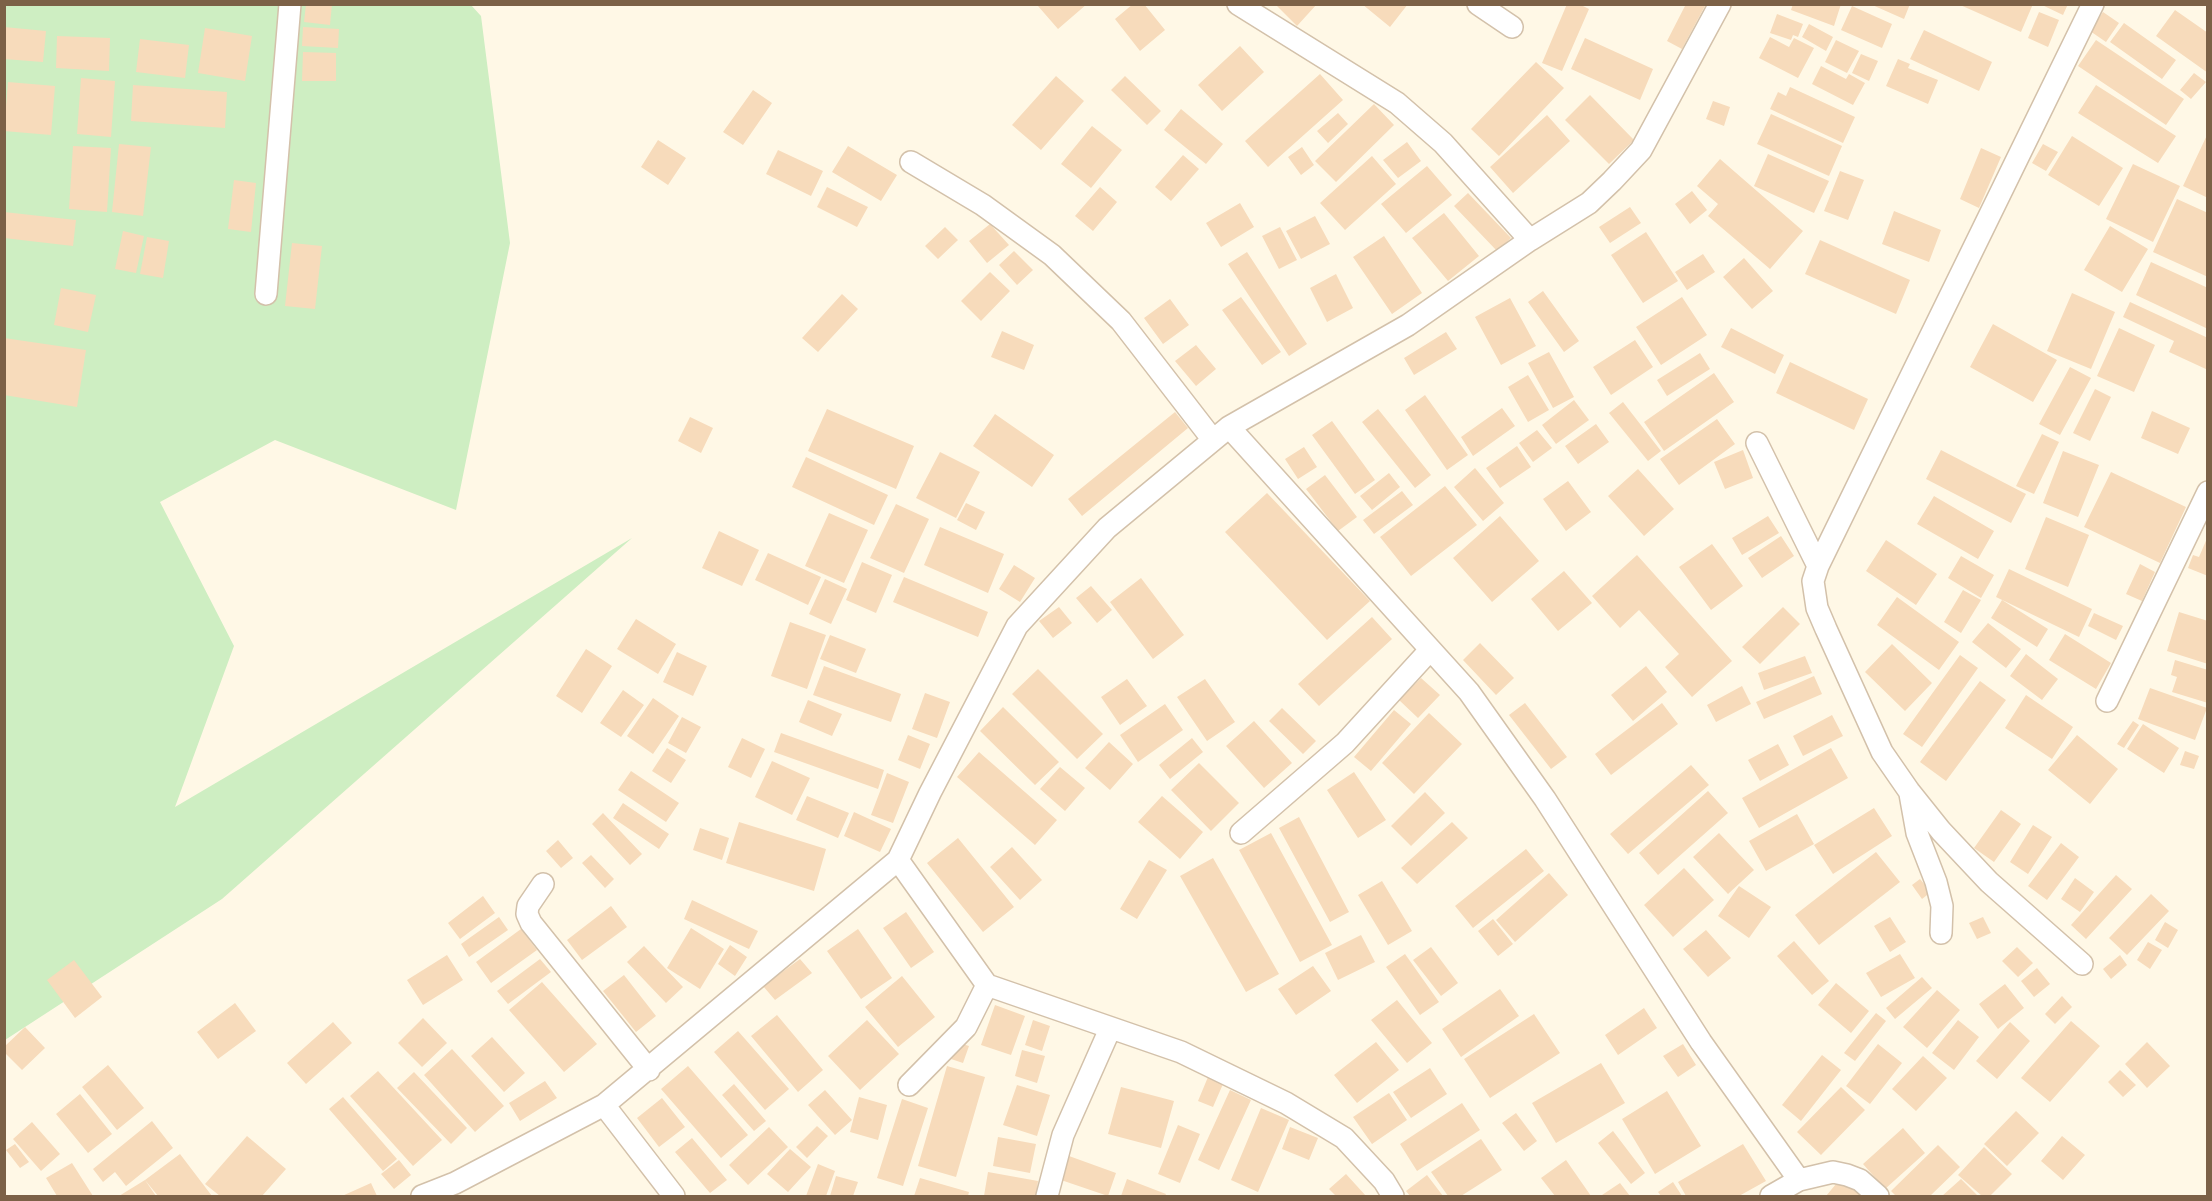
<!DOCTYPE html>
<html>
<head>
<meta charset="utf-8">
<style>
  body { margin:0 }
  #map { position:relative; width:2212px; height:1201px; overflow:hidden; background:#fff8e6; font-family:Quicksand,sans-serif }
  canvas { display:block }
  .frame { position:absolute; inset:0; border:6px solid #7c6147; pointer-events:none }
</style>
</head>
<body>
<div id="map">
<canvas width="2212" height="1201"></canvas>
<div class="frame"></div>
</div>
<script>
const context = document.querySelector('canvas').getContext('2d');
context.lineJoin = 'round';
function paint(path, color) {
  context.fillStyle = color;
  context.fill(path, 'evenodd');
}
function toPath(rows) {
  const path = new Path2D();
  for (const r of rows) {
    path.moveTo(r[0], r[1]);
    for (let i = 2; i < r.length; i += 2) path.lineTo(r[i], r[i + 1]);
  }
  return path;
}
function stroke(path, color, width, dash) {
  context.strokeStyle = color;
  context.lineWidth = width;
  context.lineCap = dash ? 'butt' : 'round';
  context.setLineDash(dash || []);
  context.stroke(path);
}
paint(toPath([
  [5,5,471,5,481,16,510,243,456,510,275,440,160,502,234,646,175,807,632,538,222,899,5,1040]
]), '#ceeec2');
paint(toPath([
  [306,4,332,4,330,25,304,22],
  [1041,4,1087,4,1058,29,1038,6],
  [1133,4,1144,4,1165,30,1140,51,1115,19],
  [1275,4,1317,4,1297,26],
  [1362,4,1408,4,1390,27],
  [1567,4,1579,4,1589,9,1562,71,1542,63],
  [1686,4,1706,4,1682,49,1667,41],
  [1793,4,1841,4,1834,26,1791,10],
  [1870,4,1910,4,1904,19],
  [1958,4,2033,4,2021,32],
  [2040,4,2068,4,2063,15],
  [1852,6,1892,24,1882,48,1841,30],
  [2175,10,2208,33,2208,73,2156,36],
  [2039,12,2059,20,2048,47,2028,38],
  [2103,12,2119,23,2106,42,2090,31],
  [1777,14,1803,24,1798,37,1793,35,1791,40,1770,33],
  [2124,23,2176,60,2162,79,2110,42],
  [1809,24,1833,37,1826,51,1802,37],
  [4,27,46,31,43,62,4,59],
  [303,27,339,29,338,48,302,46],
  [205,28,252,36,245,81,198,73],
  [1924,30,1992,62,1979,91,1910,59],
  [57,36,110,38,109,71,56,68],
  [1770,37,1789,47,1794,38,1814,48,1798,78,1759,58],
  [1585,38,1653,69,1640,100,1571,69],
  [140,39,189,45,185,78,136,72],
  [1836,40,1859,51,1847,73,1825,62],
  [2096,40,2184,99,2166,125,2078,66],
  [1240,46,1264,72,1222,111,1198,85],
  [303,52,336,53,336,81,302,81],
  [1861,54,1878,61,1869,81,1852,73],
  [1898,59,1910,64,1908,68,1938,80,1928,104,1886,86],
  [1536,62,1564,88,1499,156,1471,129],
  [1821,66,1846,79,1849,74,1865,83,1853,105,1812,84],
  [2194,73,2206,82,2191,99,2180,90],
  [1320,74,1343,100,1268,167,1245,141],
  [1056,76,1084,101,1041,150,1012,125],
  [1125,76,1161,111,1147,125,1111,90],
  [81,78,115,81,111,137,77,134],
  [8,82,55,86,51,135,4,131],
  [133,85,227,92,225,128,131,121],
  [2096,85,2176,136,2158,163,2078,113],
  [1790,87,1855,117,1843,143,1770,109,1778,92,1786,96],
  [753,90,772,103,743,145,723,132],
  [1590,95,1634,140,1609,164,1565,120],
  [1713,101,1730,107,1724,126,1706,119],
  [1374,104,1394,125,1336,182,1315,161],
  [1181,109,1223,144,1206,164,1164,130],
  [1338,113,1348,124,1328,143,1317,131],
  [1771,114,1842,146,1829,176,1757,144],
  [1547,115,1570,141,1513,193,1490,167],
  [1092,126,1122,150,1091,188,1061,164],
  [2208,133,2208,198,2183,186],
  [2072,136,2123,168,2099,206,2048,175],
  [658,140,686,158,668,185,641,167],
  [1407,142,1421,161,1398,178,1383,160],
  [119,144,151,147,143,216,112,212],
  [2043,144,2058,152,2046,171,2032,163],
  [73,146,111,148,107,212,69,209],
  [848,146,897,175,881,201,832,172],
  [1302,147,1314,165,1301,175,1288,157],
  [1981,148,2001,157,1979,208,1960,199],
  [778,150,823,171,811,196,766,174],
  [1768,154,1829,181,1814,213,1754,186],
  [1183,155,1199,169,1171,201,1155,187],
  [1372,156,1396,184,1345,230,1320,203],
  [1720,159,1803,231,1770,269,1708,216,1718,204,1697,186],
  [2133,164,2180,186,2153,242,2106,219],
  [1427,166,1452,195,1406,233,1381,204],
  [1840,171,1864,180,1848,220,1824,211],
  [234,180,256,183,251,232,228,229],
  [827,187,868,207,857,227,817,207],
  [1100,187,1117,202,1093,231,1075,216],
  [1692,191,1707,210,1690,224,1675,204],
  [1468,193,1511,238,1497,251,1454,206],
  [2177,199,2208,213,2208,277,2153,252],
  [1240,203,1254,227,1221,247,1206,223],
  [1630,207,1641,223,1610,243,1599,227],
  [1894,211,1941,230,1929,262,1882,244],
  [4,212,76,220,73,246,4,238],
  [1444,213,1479,256,1448,281,1412,238],
  [1315,216,1330,244,1301,259,1286,231],
  [990,224,1009,245,987,263,969,241],
  [2110,226,2148,249,2122,292,2084,270],
  [945,227,958,240,938,259,925,246],
  [1280,227,1297,260,1279,269,1262,236],
  [123,231,144,236,136,273,115,269],
  [1646,232,1678,281,1643,303,1611,255],
  [1384,236,1422,293,1392,314,1353,257],
  [147,237,169,241,163,278,140,274],
  [1820,240,1910,280,1896,314,1805,274],
  [292,243,322,246,315,309,285,306],
  [1014,251,1033,270,1017,285,999,265],
  [1247,252,1307,344,1289,356,1228,264],
  [1703,254,1715,272,1687,290,1675,272],
  [1744,258,1773,291,1752,309,1723,277],
  [2151,262,2208,288,2208,329,2136,295],
  [990,272,1010,291,981,321,961,301],
  [1336,274,1353,308,1327,322,1310,288],
  [61,288,96,295,88,332,54,325],
  [1543,291,1579,341,1564,352,1528,302],
  [2072,293,2115,312,2091,369,2047,351],
  [842,294,858,309,818,352,802,338],
  [1241,297,1281,352,1262,365,1222,310],
  [1682,297,1707,335,1661,365,1636,327],
  [1510,298,1536,346,1501,365,1475,317],
  [1170,299,1189,325,1163,344,1144,318],
  [2130,302,2208,338,2208,370,2169,352,2174,341,2123,317],
  [1993,324,2057,360,2033,402,1970,367],
  [1731,328,1784,355,1775,374,1721,347],
  [2119,328,2155,345,2134,392,2097,376],
  [1002,331,1034,345,1024,370,991,357],
  [1446,332,1457,349,1414,375,1404,358],
  [4,338,86,350,77,407,4,395],
  [1635,340,1653,367,1611,395,1593,367],
  [1196,345,1216,369,1196,386,1175,361],
  [1549,352,1574,397,1553,408,1528,363],
  [1700,353,1710,369,1667,396,1657,380],
  [1790,362,1868,399,1854,430,1776,393],
  [2070,367,2091,378,2060,435,2039,424],
  [1714,373,1734,402,1664,451,1644,422],
  [1528,375,1549,410,1528,422,1508,387],
  [2095,389,2111,397,2090,441,2073,433],
  [1425,395,1468,455,1447,470,1405,410],
  [1574,400,1589,420,1556,444,1542,425],
  [1623,402,1661,451,1648,461,1609,413],
  [1502,408,1515,426,1473,456,1461,437],
  [827,409,914,446,896,489,808,451],
  [1378,409,1431,475,1415,488,1362,422],
  [2152,411,2190,428,2178,454,2141,438],
  [1175,412,1188,428,1082,516,1068,499],
  [995,414,1054,455,1032,487,973,446],
  [690,417,713,428,701,453,678,441],
  [1717,419,1735,444,1679,485,1660,459],
  [1332,421,1375,480,1355,494,1312,435],
  [1596,424,1609,442,1578,464,1565,446],
  [1537,430,1552,448,1533,462,1519,443],
  [2042,434,2059,442,2034,494,2016,486],
  [1517,446,1531,467,1500,488,1486,468],
  [1304,447,1317,467,1298,479,1285,459],
  [1743,450,1753,478,1725,489,1714,462],
  [1941,450,2026,494,2011,523,1926,479],
  [2063,451,2099,465,2078,517,2043,503],
  [940,452,980,472,956,518,916,498],
  [806,457,888,495,874,525,792,487],
  [1475,468,1504,503,1483,521,1454,487],
  [1638,469,1674,509,1644,536,1608,496],
  [2111,472,2186,507,2160,563,2084,527],
  [1389,473,1400,487,1372,510,1360,496],
  [1325,475,1357,517,1338,531,1306,489],
  [1568,481,1591,512,1566,531,1543,499],
  [1445,486,1477,525,1411,576,1380,537],
  [1402,491,1413,505,1374,534,1363,520],
  [1267,493,1370,601,1327,640,1225,532],
  [1934,496,1994,531,1978,559,1917,524],
  [966,503,985,512,976,530,957,520],
  [896,504,929,519,904,573,870,558],
  [829,513,868,530,844,583,805,566],
  [1500,516,1539,561,1492,602,1453,558],
  [1768,516,1779,533,1742,555,1732,538],
  [2046,517,2089,535,2068,587,2025,569],
  [940,527,1004,554,988,593,924,565],
  [719,531,759,550,742,586,702,568],
  [1781,536,1794,556,1762,578,1748,558],
  [2208,536,2208,576,2188,568,2193,555,2199,557],
  [1886,540,1937,574,1916,605,1866,571],
  [1712,544,1743,586,1711,610,1679,567],
  [768,553,821,577,808,605,755,580],
  [1637,555,1732,661,1692,697,1665,667,1679,654,1639,610,1620,628,1592,596],
  [1961,556,1994,575,1981,598,1948,578],
  [862,562,892,575,876,613,846,600],
  [2140,564,2155,572,2142,601,2126,594],
  [1014,565,1035,578,1020,602,999,589],
  [2009,569,2092,609,2079,637,1996,597],
  [1564,571,1592,603,1558,631,1531,599],
  [904,577,988,612,978,637,893,602],
  [1141,578,1184,635,1153,659,1110,602],
  [825,579,847,589,831,624,809,614],
  [1091,586,1112,610,1097,623,1076,598],
  [1963,590,1981,600,1961,633,1944,622],
  [1897,597,1959,642,1939,670,1877,625],
  [2002,600,2048,629,2037,647,1991,618],
  [1059,607,1072,623,1053,638,1039,621],
  [1783,607,1800,624,1760,664,1742,647],
  [2179,612,2208,621,2208,664,2167,651],
  [2094,613,2123,626,2116,640,2088,626],
  [1372,617,1392,639,1319,706,1298,684],
  [636,619,676,644,658,674,617,649],
  [790,622,826,635,807,689,771,676],
  [1988,623,2021,649,2006,668,1972,642],
  [2065,634,2111,663,2096,689,2049,660],
  [830,635,866,649,856,673,820,659],
  [1480,643,1514,678,1496,695,1463,660],
  [1892,644,1932,683,1905,711,1865,672],
  [586,649,612,666,582,713,556,696],
  [677,652,707,666,693,696,663,682],
  [2026,654,2058,679,2042,700,2010,676],
  [1960,655,1978,668,1922,747,1903,734],
  [1805,656,1812,673,1764,690,1758,673],
  [2175,660,2208,670,2208,703,2172,692,2177,677,2171,675],
  [824,666,901,694,891,722,813,695],
  [1646,666,1667,692,1633,721,1611,695],
  [1038,669,1103,734,1077,759,1012,694],
  [1814,676,1822,694,1764,719,1756,702],
  [1421,678,1440,695,1418,718,1399,700],
  [1127,679,1147,706,1120,725,1101,697],
  [1205,679,1235,722,1207,741,1177,697],
  [1980,681,2006,700,1946,781,1920,762],
  [1742,686,1751,704,1716,722,1707,705],
  [2150,688,2207,708,2195,740,2138,719],
  [623,690,644,705,621,737,600,723],
  [925,693,950,702,937,738,912,729],
  [2026,695,2073,727,2052,759,2005,728],
  [653,698,679,716,653,754,627,736],
  [808,700,842,714,832,736,799,722],
  [1525,703,1567,757,1551,769,1509,715],
  [1662,703,1678,724,1611,775,1595,754],
  [1165,704,1183,730,1138,762,1120,735],
  [1003,707,1059,762,1035,785,980,731],
  [1282,708,1316,741,1303,754,1269,721],
  [1394,710,1411,724,1371,771,1354,757],
  [1429,713,1462,744,1414,794,1382,763],
  [1832,715,1843,736,1803,756,1793,736],
  [682,717,701,727,686,753,668,743],
  [1254,721,1292,763,1264,788,1226,746],
  [2133,721,2139,725,2124,748,2117,744],
  [2143,724,2179,748,2164,773,2127,749],
  [781,733,884,770,878,789,774,752],
  [908,735,930,744,920,769,898,760],
  [2077,735,2118,769,2090,804,2048,770],
  [742,738,765,749,751,778,728,767],
  [1192,738,1203,752,1170,779,1159,765],
  [1109,742,1133,764,1110,790,1085,768],
  [1778,744,1789,765,1760,781,1748,760],
  [667,748,686,760,671,783,652,771],
  [1831,748,1848,778,1759,828,1742,798],
  [2185,751,2199,756,2194,769,2180,765],
  [979,752,1057,820,1035,845,957,777],
  [772,761,810,778,792,815,755,797],
  [1199,763,1239,803,1211,831,1171,790],
  [1691,765,1709,785,1628,854,1610,834],
  [1060,767,1085,788,1065,811,1040,789],
  [631,771,679,803,666,822,618,790],
  [1354,772,1386,820,1358,838,1327,790],
  [887,773,909,782,893,823,871,815],
  [1708,791,1728,813,1658,875,1639,853],
  [1425,792,1445,813,1411,846,1391,826],
  [807,796,849,813,838,838,796,820],
  [1162,796,1203,832,1180,859,1138,822],
  [623,803,669,834,659,849,613,818],
  [1874,808,1892,836,1833,874,1814,845],
  [2001,810,2021,824,1994,862,1974,848],
  [854,812,891,829,880,852,844,836],
  [603,813,642,854,630,865,592,824],
  [1797,814,1814,844,1766,871,1749,841],
  [1299,817,1349,912,1330,922,1279,828],
  [739,822,826,849,814,891,726,863],
  [1452,822,1468,838,1417,884,1401,868],
  [2033,825,2052,837,2028,874,2010,862],
  [700,828,729,838,722,860,693,850],
  [1271,833,1332,945,1300,962,1239,850],
  [1719,833,1754,870,1728,894,1693,857],
  [958,838,1014,907,983,932,927,863],
  [558,840,573,858,561,868,546,851],
  [2061,843,2079,857,2047,900,2028,886],
  [1012,847,1042,880,1020,900,990,867],
  [1526,849,1544,871,1473,928,1455,906],
  [1876,852,1900,882,1819,945,1795,915],
  [591,855,614,879,605,888,582,863],
  [1213,858,1279,974,1246,992,1180,876],
  [1149,860,1167,870,1137,919,1120,909],
  [1684,868,1714,900,1673,937,1644,905],
  [1549,873,1568,895,1515,942,1496,920],
  [2116,875,2132,889,2086,939,2071,925],
  [2075,878,2094,892,2080,912,2061,899],
  [1920,879,1931,892,1922,899,1912,885],
  [1382,881,1412,931,1388,945,1358,895],
  [1739,886,1771,907,1749,938,1718,916],
  [2151,894,2169,911,2127,955,2109,938],
  [483,896,495,913,460,939,448,923],
  [692,900,758,931,749,949,684,919],
  [611,906,627,927,582,960,567,940],
  [906,912,934,952,911,968,883,928],
  [499,917,508,930,469,957,461,944],
  [1890,917,1906,942,1890,952,1874,926],
  [1983,917,1991,933,1977,939,1969,923],
  [1493,919,1513,944,1498,956,1478,931],
  [2165,922,2178,930,2168,948,2155,940],
  [691,928,724,949,700,989,667,968],
  [521,929,537,950,491,983,476,962],
  [858,929,892,978,861,999,827,951],
  [1706,930,1731,958,1708,977,1683,949],
  [1361,935,1375,962,1338,980,1325,953],
  [1794,941,1829,981,1812,995,1777,956],
  [2148,942,2162,950,2150,969,2137,960],
  [730,945,747,957,735,976,718,964],
  [644,946,683,987,666,1003,627,962],
  [1431,947,1458,983,1441,996,1413,960],
  [2017,947,2033,963,2018,977,2002,961],
  [1405,954,1439,1002,1420,1015,1386,967],
  [1900,954,1915,978,1881,997,1866,973],
  [447,955,463,980,423,1005,407,980],
  [2120,955,2127,965,2111,979,2103,969],
  [540,959,551,972,508,1004,497,991],
  [800,959,812,973,775,1000,763,986],
  [74,960,102,997,75,1018,47,980],
  [1313,966,1331,991,1296,1015,1278,989],
  [2037,968,2050,984,2034,997,2021,981],
  [624,975,656,1016,636,1032,603,991],
  [902,976,935,1017,898,1047,865,1007],
  [1922,977,1932,988,1895,1019,1886,1008],
  [542,982,597,1044,564,1072,509,1010],
  [1836,983,1869,1011,1851,1033,1818,1005],
  [2005,984,2024,1008,1998,1029,1979,1004],
  [1500,989,1519,1016,1461,1057,1442,1029],
  [1937,990,1960,1010,1927,1048,1903,1027],
  [2062,996,2072,1007,2055,1024,2045,1014],
  [1397,1000,1432,1043,1407,1063,1371,1020],
  [235,1003,256,1031,218,1059,197,1032],
  [995,1005,1025,1016,1011,1055,981,1045],
  [1644,1008,1657,1028,1618,1055,1605,1035],
  [1876,1013,1886,1021,1855,1061,1844,1053],
  [1534,1014,1560,1053,1490,1098,1464,1059],
  [777,1015,823,1070,798,1092,751,1036],
  [423,1018,447,1043,422,1067,398,1043],
  [867,1020,899,1054,860,1090,828,1056],
  [1033,1020,1050,1026,1042,1051,1025,1045],
  [1958,1020,1979,1037,1954,1070,1932,1053],
  [2071,1021,2100,1046,2050,1102,2021,1078],
  [333,1022,352,1043,306,1084,287,1063],
  [2010,1022,2030,1041,1997,1079,1976,1061],
  [25,1027,45,1048,22,1070,4,1052,4,1047],
  [738,1031,789,1089,765,1110,714,1052],
  [492,1037,525,1073,504,1092,471,1056],
  [953,1041,969,1046,963,1063,948,1058],
  [1376,1042,1399,1070,1357,1103,1334,1075],
  [2147,1042,2170,1066,2147,1088,2125,1064],
  [1683,1044,1696,1065,1678,1077,1663,1056],
  [1878,1044,1902,1063,1870,1104,1846,1086],
  [452,1049,504,1106,475,1132,424,1075],
  [1022,1050,1045,1056,1037,1083,1015,1076],
  [1822,1055,1841,1070,1801,1121,1782,1105],
  [1923,1056,1947,1078,1916,1111,1892,1089],
  [1601,1063,1625,1103,1556,1143,1532,1103],
  [108,1065,144,1108,117,1130,82,1087],
  [688,1066,748,1135,721,1158,661,1089],
  [947,1066,985,1077,956,1177,918,1166],
  [1430,1068,1447,1094,1411,1118,1393,1092],
  [2120,1070,2136,1085,2123,1097,2108,1082],
  [378,1071,442,1140,413,1166,350,1096],
  [414,1072,467,1128,451,1144,397,1088],
  [1208,1077,1223,1084,1213,1107,1198,1101],
  [545,1081,557,1098,520,1121,509,1103],
  [734,1084,766,1121,754,1131,722,1095],
  [1017,1085,1050,1095,1037,1136,1003,1125],
  [1121,1087,1174,1101,1161,1148,1108,1134],
  [1841,1087,1865,1110,1821,1155,1797,1132],
  [825,1090,852,1120,835,1135,808,1105],
  [1230,1090,1251,1100,1219,1170,1198,1160],
  [1667,1091,1701,1146,1655,1174,1622,1119],
  [1389,1093,1407,1120,1372,1144,1353,1117],
  [80,1094,112,1134,88,1153,56,1114],
  [343,1097,397,1159,383,1171,329,1109],
  [859,1097,887,1105,878,1140,850,1132],
  [662,1098,685,1127,659,1147,637,1118],
  [902,1099,928,1108,903,1186,877,1178],
  [1462,1103,1480,1130,1417,1171,1400,1144],
  [1261,1108,1289,1120,1258,1192,1231,1180],
  [2016,1111,2039,1133,2007,1166,1984,1144],
  [1516,1113,1537,1141,1524,1151,1502,1123],
  [152,1121,173,1148,126,1186,115,1172,103,1182,93,1169],
  [32,1122,60,1154,41,1171,13,1139],
  [1178,1125,1200,1134,1180,1183,1158,1174],
  [817,1126,828,1136,807,1158,796,1147],
  [769,1127,788,1147,748,1185,729,1165],
  [1290,1127,1318,1138,1309,1160,1282,1149],
  [1903,1128,1925,1153,1885,1189,1863,1164],
  [1613,1131,1645,1173,1631,1184,1598,1143],
  [247,1136,286,1169,262,1196,220,1196,205,1184],
  [2062,1136,2085,1155,2063,1180,2041,1161],
  [998,1137,1036,1144,1030,1173,993,1166],
  [692,1138,727,1180,710,1193,675,1152],
  [1481,1139,1502,1170,1461,1196,1448,1196,1431,1172],
  [15,1144,29,1162,20,1168,6,1150],
  [1743,1144,1766,1181,1739,1196,1686,1196,1678,1182],
  [1938,1145,1960,1167,1930,1196,1896,1196,1891,1191],
  [1984,1147,2012,1174,1990,1196,1982,1196,1958,1175],
  [790,1149,811,1167,788,1192,767,1174],
  [180,1154,212,1196,158,1196,145,1180],
  [1069,1156,1116,1173,1108,1196,1061,1180],
  [399,1160,411,1175,394,1189,381,1174],
  [1566,1160,1591,1196,1555,1196,1541,1178],
  [72,1163,93,1196,57,1196,46,1178],
  [818,1164,835,1171,826,1196,806,1196],
  [988,1172,1038,1181,1036,1196,984,1196],
  [1346,1174,1366,1196,1336,1196,1329,1189],
  [1427,1175,1443,1196,1410,1196,1406,1191],
  [836,1176,858,1182,853,1196,830,1196],
  [920,1178,969,1192,968,1196,914,1196],
  [1841,1178,1863,1196,1826,1196],
  [1127,1179,1166,1194,1165,1196,1121,1196],
  [1961,1179,1978,1196,1942,1196],
  [145,1180,156,1196,119,1196],
  [1673,1182,1682,1196,1661,1196,1658,1192],
  [371,1183,377,1196,342,1196],
  [1620,1183,1630,1196,1603,1196,1602,1195]
]), '#f7dbbb');
const street = toPath([
  [1238,4,1397,103,1443,143,1530,240],
  [1478,4,1512,27],
  [911,162,983,205,1052,255,1121,321,1213,440],
  [266,294,290,4],
  [1229,427,1469,692,1545,799,1701,1042,1799,1180],
  [1757,443,1818,566],
  [2107,701,2208,492],
  [1910,794,1917,833,1936,882,1942,906,1941,933],
  [1241,833,1345,743,1430,650],
  [898,860,987,985,1181,1052,1286,1103,1344,1138,1384,1181,1393,1196],
  [543,884,528,906,527,914,531,923,649,1070],
  [2082,964,1989,882,1941,831,1909,791,1882,752,1826,629,1817,608,1813,581,1818,566,2093,4],
  [909,1085,966,1027,987,985],
  [604,1105,674,1196],
  [422,1196,455,1183,604,1105,898,860,930,793,1017,626,1107,528,1229,427,1408,325,1530,240,1589,203,1612,181,1641,150,1720,4],
  [1047,1196,1063,1135,1110,1029],
  [1771,1196,1799,1180,1833,1172,1847,1175,1860,1180,1878,1196]
]);
stroke(street, '#d3c1aa', 24);
stroke(street, '#fff', 21);
</script>
</body>
</html>
